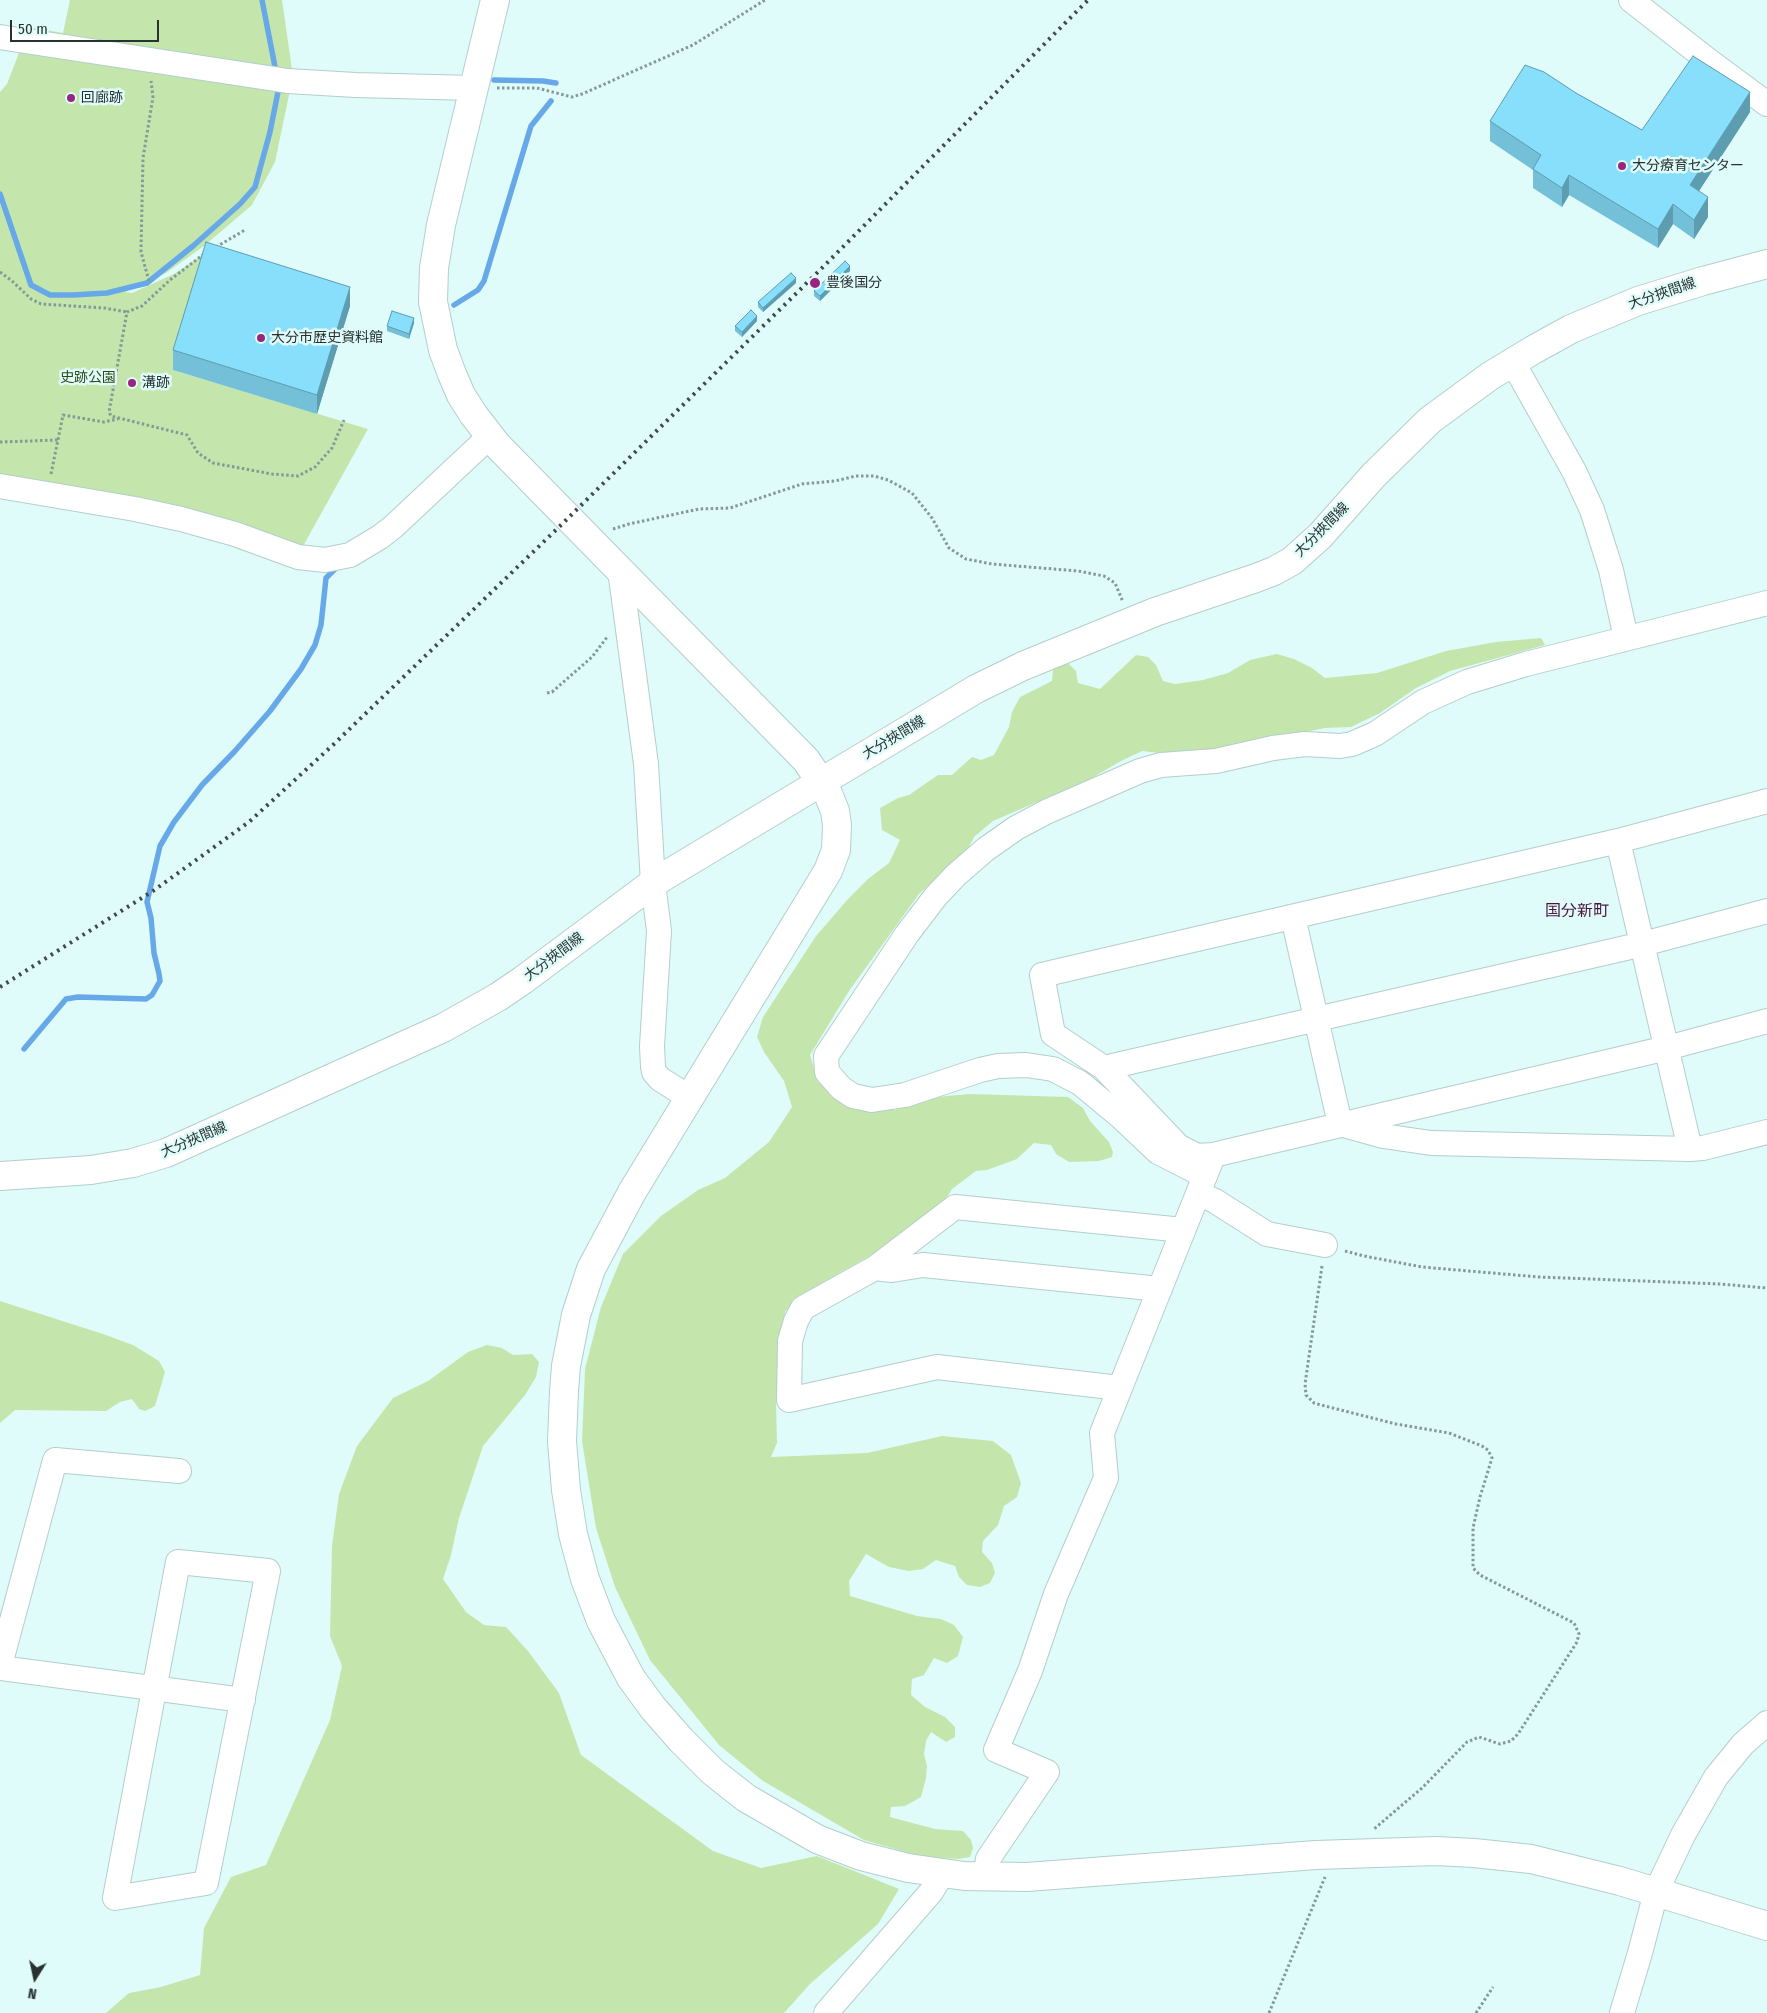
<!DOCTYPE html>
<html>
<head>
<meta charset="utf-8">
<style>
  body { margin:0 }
  #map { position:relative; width:1767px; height:2013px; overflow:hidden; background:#e0fcfa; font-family:"Fira Sans Condensed",sans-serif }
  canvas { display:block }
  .north { position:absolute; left:10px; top:1953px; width:50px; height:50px; -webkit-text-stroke:4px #e0fcfa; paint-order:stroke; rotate:190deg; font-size:14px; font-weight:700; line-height:20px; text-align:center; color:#273231 }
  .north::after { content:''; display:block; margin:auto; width:18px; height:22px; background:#273231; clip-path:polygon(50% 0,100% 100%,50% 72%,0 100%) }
  .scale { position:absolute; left:10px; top:20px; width:149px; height:22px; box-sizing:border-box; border:2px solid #273231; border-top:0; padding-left:6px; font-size:15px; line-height:18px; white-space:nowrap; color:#273231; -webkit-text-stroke:4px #e0fcfa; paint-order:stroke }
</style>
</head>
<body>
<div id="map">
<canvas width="1767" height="2013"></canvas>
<div class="north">N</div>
<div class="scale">50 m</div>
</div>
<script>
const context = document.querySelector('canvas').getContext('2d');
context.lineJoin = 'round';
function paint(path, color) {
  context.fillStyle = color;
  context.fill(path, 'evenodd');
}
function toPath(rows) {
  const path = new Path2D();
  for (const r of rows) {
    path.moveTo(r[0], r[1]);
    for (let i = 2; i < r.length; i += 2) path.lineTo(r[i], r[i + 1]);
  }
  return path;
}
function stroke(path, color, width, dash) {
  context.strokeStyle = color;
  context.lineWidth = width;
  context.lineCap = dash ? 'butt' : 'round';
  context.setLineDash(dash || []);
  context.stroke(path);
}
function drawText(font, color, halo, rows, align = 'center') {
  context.font = font + ' "Fira Sans Condensed","Noto Sans JP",sans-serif';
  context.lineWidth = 5;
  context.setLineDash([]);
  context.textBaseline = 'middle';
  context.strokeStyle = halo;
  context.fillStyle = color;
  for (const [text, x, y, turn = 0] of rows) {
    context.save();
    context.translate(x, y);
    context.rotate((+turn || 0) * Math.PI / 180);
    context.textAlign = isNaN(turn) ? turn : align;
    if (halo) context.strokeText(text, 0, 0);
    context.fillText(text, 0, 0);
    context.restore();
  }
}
paint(toPath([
  [70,0,282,0,293,76,275,162,252,205,204,246,166,273,125,292,132,293,174,274,204,254,179,372,368,429,302,548,0,477,0,92,7,84,29,27,63,33],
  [1541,638,1545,645,1450,671,1416,688,1380,713,1351,727,1325,728,1185,756,1142,751,1121,761,1090,779,993,821,974,837,968,849,919,894,849,991,810,1055,818,1082,866,1109,895,1110,925,1098,970,1094,1068,1097,1083,1108,1090,1121,1109,1142,1113,1152,1112,1157,1099,1161,1069,1162,1056,1154,1051,1145,1034,1143,1017,1159,987,1170,976,1171,952,1189,940,1209,903,1237,797,1297,785,1312,776,1402,777,1443,771,1457,867,1453,942,1436,993,1441,1011,1455,1021,1483,1017,1497,1004,1506,998,1525,983,1541,982,1552,992,1563,995,1573,990,1583,980,1587,967,1585,959,1577,955,1566,936,1560,923,1569,909,1571,889,1567,866,1554,849,1581,850,1596,917,1616,941,1619,954,1625,963,1637,958,1656,947,1663,934,1658,924,1675,912,1679,911,1695,925,1707,945,1717,955,1727,955,1737,946,1742,931,1732,926,1741,924,1754,927,1766,926,1778,921,1797,905,1806,891,1807,890,1817,935,1829,963,1831,971,1840,973,1848,970,1857,958,1859,923,1857,864,1840,763,1781,719,1745,650,1660,615,1587,596,1528,582,1441,585,1369,601,1307,623,1254,661,1216,698,1190,725,1178,769,1142,792,1107,784,1081,764,1052,757,1037,763,1017,816,936,848,899,868,879,889,863,900,840,882,830,880,808,898,798,909,795,938,775,952,775,972,757,981,760,994,755,1009,727,1012,712,1020,697,1052,681,1053,670,1060,662,1069,664,1076,671,1078,683,1100,689,1136,655,1148,657,1156,665,1163,681,1175,684,1203,680,1228,673,1250,660,1277,654,1294,659,1312,668,1325,678,1377,673,1446,651,1496,642],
  [0,1301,103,1334,133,1345,159,1361,165,1372,155,1406,145,1411,139,1409,132,1399,120,1402,106,1411,15,1410,0,1423],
  [487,1345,502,1348,513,1355,532,1354,539,1362,536,1377,525,1395,483,1446,459,1518,451,1555,443,1579,466,1612,484,1625,506,1627,528,1651,559,1693,581,1755,713,1851,761,1868,817,1856,899,1889,878,1924,810,1984,784,2013,106,2013,129,1993,161,1987,200,1975,204,1928,231,1877,266,1865,330,1720,342,1666,330,1636,332,1546,339,1494,357,1446,393,1398,428,1381,468,1352]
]), '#c4e6ac');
stroke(toPath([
  [262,0,276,72,279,72],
  [494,80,543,81,556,83],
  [0,194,31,285,50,295,73,295,107,293,147,283,193,246,240,204,255,187,270,132,279,87],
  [454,305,478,290,484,281,531,126,551,101],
  [24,1049,66,999,78,997,146,999,152,995,160,981,159,974,154,953,151,918,147,902,160,846,174,822,202,785,235,751,270,711,301,669,315,645,321,625,326,578,337,567]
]), '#67a8e9', 5.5);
const street = toPath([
  [1631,0,1709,61,1767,104],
  [0,37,288,81,355,85,474,88],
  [1512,361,1574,471,1592,510,1611,570,1626,638],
  [0,486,135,509,181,519,235,534,298,557,325,560,350,555,380,537,393,527,490,436],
  [620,570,646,764,653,883,659,931,652,1046,653,1067,654,1072,660,1079,690,1098],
  [1767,801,1618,841,1042,975,1053,1034,1104,1068,1178,1146,1197,1156,1213,1155,1667,1048,1767,1021],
  [1618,841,1690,1149],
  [1293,917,1340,1124,1383,1136,1431,1143,1690,1149,1703,1148,1767,1132],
  [1104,1068,1643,944,1767,911],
  [1205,1176,1158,1152,1121,1117,1080,1083,1053,1069,1026,1065,998,1066,980,1070,905,1095,872,1100,853,1096,841,1088,827,1072,826,1056,907,934,936,896,956,875,986,849,1016,828,1046,812,1140,771,1161,765,1216,761,1273,748,1305,744,1340,746,1352,744,1375,734,1423,702,1467,682,1526,664,1767,603],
  [1198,1193,1215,1201,1267,1234,1325,1245],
  [875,1268,955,1207,1183,1230],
  [1120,1388,937,1367,789,1400,790,1341,796,1321,803,1308,875,1268,892,1270,923,1265,1160,1289],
  [178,1562,268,1571,206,1883,115,1898,178,1562],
  [0,1665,55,1460,179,1471],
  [0,1668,243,1700],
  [985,1877,988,1859,1047,1772,996,1750,1030,1671,1056,1594,1106,1478,1102,1433,1211,1161],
  [826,2013,931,1892,942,1874],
  [1622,2013,1640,1953,1656,1892,1683,1835,1716,1777,1743,1744,1767,1723]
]);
const secondary = toPath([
  [495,0,441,225,434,268,433,302,436,316,443,350,452,374,461,395,473,414,497,445,806,760,827,791,835,811,837,825,836,850,828,871,632,1192,591,1269,576,1315,566,1366,564,1392,562,1441,566,1490,573,1534,585,1579,601,1621,631,1678,653,1708,681,1740,713,1772,746,1798,817,1839,861,1856,908,1868,964,1876,1027,1877,1316,1855,1436,1851,1474,1853,1531,1859,1620,1881,1767,1926],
  [0,1176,91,1170,133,1163,166,1153,443,1028,498,997,523,980,653,883,976,689,1023,666,1155,612,1256,578,1274,571,1292,561,1320,536,1374,475,1430,420,1490,376,1533,350,1571,329,1638,301,1703,281,1767,264]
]);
stroke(street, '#b3cecc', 26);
stroke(secondary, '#b3cecc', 30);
stroke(toPath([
  [497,88,537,88,572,97,582,94,693,45,765,0],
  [216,247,245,230],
  [204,254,170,280,142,306,127,312,109,412,111,416,187,435,198,453,213,463,272,474,298,476,315,467,332,448,344,420],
  [0,272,12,281,31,299,41,304,104,308,127,312],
  [149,281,141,252,143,158,153,97,151,81],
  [0,442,58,440],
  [51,474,63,415,104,422,118,419],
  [613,529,629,524,699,509,730,508,802,484,835,481,856,476,874,476,888,480,912,493,932,518,949,548,966,559,992,564,1078,571,1104,576,1115,583,1123,602],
  [547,693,552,692,592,657,608,636],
  [1345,1251,1364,1256,1422,1267,1539,1277,1720,1284,1767,1288],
  [1322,1266,1305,1384,1306,1395,1314,1403,1321,1405,1396,1424,1449,1433,1482,1446,1488,1450,1492,1458,1480,1497,1473,1528,1473,1568,1480,1575,1574,1623,1579,1634,1577,1642,1518,1734,1511,1741,1500,1744,1479,1737,1467,1742,1422,1788,1374,1829],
  [1269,2013,1325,1877],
  [1476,2013,1493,1987]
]), '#859997', 3, [2.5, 2.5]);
stroke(street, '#fff', 24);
stroke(secondary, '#fff', 28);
stroke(toPath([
  [0,987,153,891,249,822,334,744,559,527,821,269,1088,0]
]), '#3e4b4a', 4, [2.5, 5]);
paint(toPath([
  [1576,93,1642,130,1750,112,1699,191,1708,217,1694,239,1673,224,1658,248,1569,195,1562,207,1533,188,1533,170,1490,141,1490,121],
  [850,271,820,301,814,296,814,291],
  [796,283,763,312,758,307,758,302],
  [350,306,317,414,173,370,173,350],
  [757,321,742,337,735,331,735,326],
  [414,323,409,339,387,331,387,326]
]), '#74c0d8');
paint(toPath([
  [1750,92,1750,112,1690,205,1690,185],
  [1569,175,1569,195,1562,207,1562,188],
  [1708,197,1708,217,1694,239,1694,220],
  [1673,204,1673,224,1658,248,1658,229],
  [850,266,850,271,820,301,820,296],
  [796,278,796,283,763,312,763,308],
  [350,287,350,306,317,414,317,395],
  [757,316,757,321,742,337,742,332],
  [414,318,414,323,409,339,409,334]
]), '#5e9cb0');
const building = toPath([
  [1693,56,1750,92,1690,185,1708,197,1694,220,1673,204,1658,229,1569,175,1562,188,1533,169,1541,155,1490,121,1525,65,1544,72,1576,93,1642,130,1693,56],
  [206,242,350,287,317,395,173,350,206,242],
  [845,261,850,266,820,296,814,291,845,261],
  [791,273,796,278,763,308,758,302,791,273],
  [751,310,757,316,742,332,735,326,751,310],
  [392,311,414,318,409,334,387,326,392,311]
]);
paint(building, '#87dffb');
stroke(building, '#5e9cb0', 1);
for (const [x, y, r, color] of [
  [71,98,5,"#982581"],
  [1622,166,5,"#982581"],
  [815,283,6,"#982581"],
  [261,338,5,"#982581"],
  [132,383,5,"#982581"]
]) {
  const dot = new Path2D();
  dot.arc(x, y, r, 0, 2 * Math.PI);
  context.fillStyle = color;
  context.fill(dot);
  stroke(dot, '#e0fcfa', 2);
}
drawText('14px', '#273231', '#e0fcfa', [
  ["回廊跡",81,98],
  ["大分療育センター",1632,166],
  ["豊後国分",826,283],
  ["大分市歴史資料館",271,338],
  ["溝跡",142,383]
], 'left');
drawText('14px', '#273231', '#e0fcfa', [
  ["大分挾間線",1662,294,-19],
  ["大分挾間線",1322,530,-45],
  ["大分挾間線",894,738,-31],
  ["大分挾間線",554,957,-37],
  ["大分挾間線",194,1140,-23]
]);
drawText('14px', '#304b14', '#e0fcfa', [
  ["史跡公園",88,378]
]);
drawText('16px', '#4c1440', '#e0fcfa', [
  ["国分新町",1577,912]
]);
</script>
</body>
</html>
